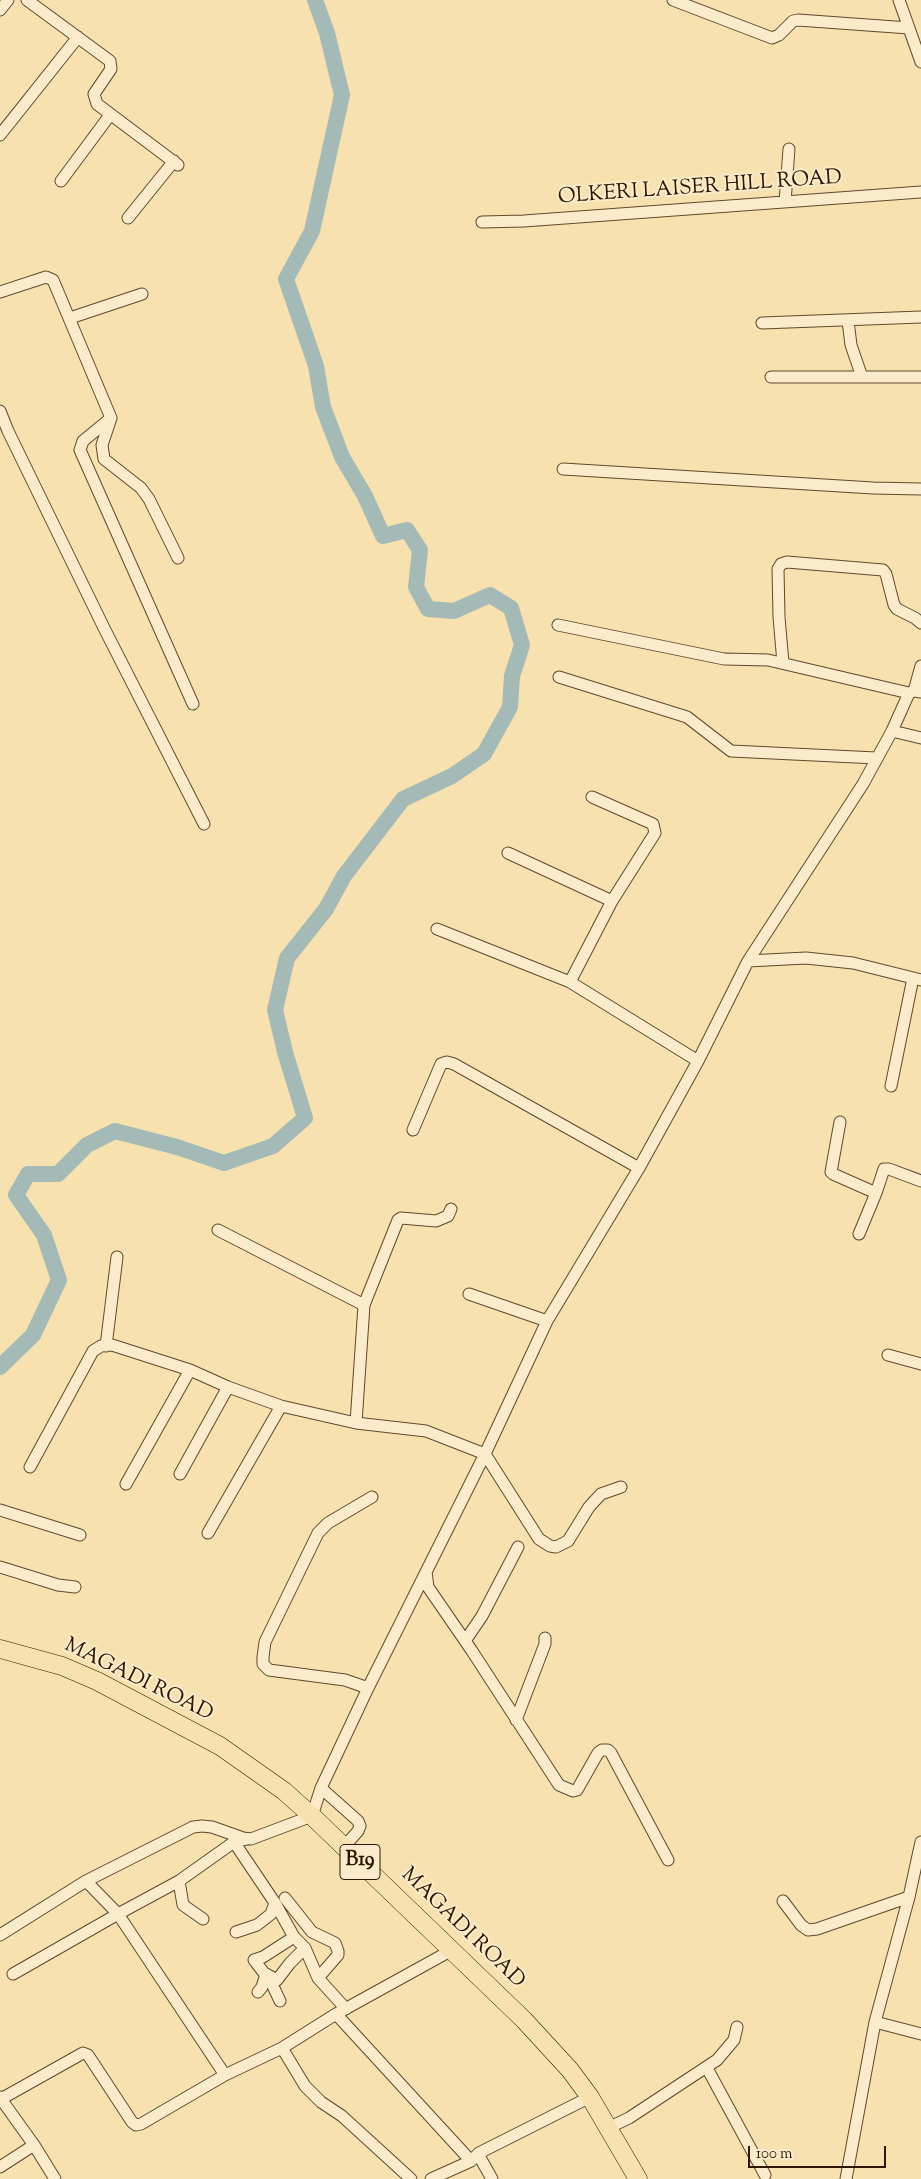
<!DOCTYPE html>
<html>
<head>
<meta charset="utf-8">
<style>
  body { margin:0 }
  #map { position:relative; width:921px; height:2179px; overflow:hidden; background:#f7e1ae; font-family:"Sorts Mill Goudy",serif }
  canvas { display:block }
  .scale { position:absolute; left:748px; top:2146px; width:138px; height:22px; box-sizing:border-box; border:2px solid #2e1600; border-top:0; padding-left:6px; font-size:15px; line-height:18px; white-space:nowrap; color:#2e1600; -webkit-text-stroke:4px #faecca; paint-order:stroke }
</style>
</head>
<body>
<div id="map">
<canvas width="921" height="2179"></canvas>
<div class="scale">100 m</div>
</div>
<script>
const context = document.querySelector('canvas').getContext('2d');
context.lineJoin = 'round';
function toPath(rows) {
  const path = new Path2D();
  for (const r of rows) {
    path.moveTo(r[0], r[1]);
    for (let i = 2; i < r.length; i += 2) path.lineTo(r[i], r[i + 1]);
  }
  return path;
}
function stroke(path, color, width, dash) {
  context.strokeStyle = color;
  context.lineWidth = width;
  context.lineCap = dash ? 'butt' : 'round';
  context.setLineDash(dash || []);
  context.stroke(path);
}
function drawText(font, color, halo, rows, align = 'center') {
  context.font = font + ' "Sorts Mill Goudy",serif';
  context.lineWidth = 4;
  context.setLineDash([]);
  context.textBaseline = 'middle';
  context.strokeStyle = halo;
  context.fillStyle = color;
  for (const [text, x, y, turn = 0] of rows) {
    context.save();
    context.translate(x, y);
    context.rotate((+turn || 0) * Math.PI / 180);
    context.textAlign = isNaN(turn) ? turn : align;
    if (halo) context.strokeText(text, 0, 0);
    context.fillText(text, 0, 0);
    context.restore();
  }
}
stroke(toPath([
  [0,1367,33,1335,59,1280,44,1235,16,1195,28,1174,58,1174,87,1145,115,1131,177,1147,224,1163,273,1146,305,1118,285,1052,275,1010,287,958,326,909,344,876,403,799,452,776,484,754,510,707,512,676,522,645,511,608,490,595,454,611,428,609,416,587,420,550,407,530,383,536,365,496,342,457,323,407,316,366,286,279,312,231,342,95,327,33,315,0]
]), '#a3bab6', 16);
const minor = toPath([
  [27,0,110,61,111,69,94,94,97,104,178,165],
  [673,0,772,38,779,35,793,21,798,20,909,28],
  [899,0,921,62],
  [0,10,8,0],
  [0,135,78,37],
  [61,181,110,115],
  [785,202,789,149],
  [128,218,174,161],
  [482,222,524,221,921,192],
  [0,292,46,277,53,280,111,418,83,441,80,450,193,704],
  [70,318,142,294],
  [848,321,851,345,862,377],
  [762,323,921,317],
  [771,377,921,377],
  [0,411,8,431,104,628,204,824],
  [111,418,102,445,104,459,141,488,149,499,178,558],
  [563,469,873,488,921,489],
  [558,625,724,659,768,660,909,693,914,691,921,692],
  [783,663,779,617,778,569,781,564,787,562,883,570,886,574,894,605,897,609,915,618,921,623],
  [559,677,687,717,731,751,876,758],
  [914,691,921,666],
  [892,731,921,738],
  [508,853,612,901],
  [437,929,570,982,698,1061],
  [748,961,806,958,853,963,921,980],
  [570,982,612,901,655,833,653,824,592,797],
  [891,1086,913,978],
  [840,1122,831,1172,833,1174,876,1193,884,1169,889,1169,921,1181],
  [413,1130,441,1064,447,1062,454,1064,639,1168],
  [218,1230,364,1305],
  [859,1234,876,1193],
  [469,1294,547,1321],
  [106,1346,117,1257],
  [888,1355,921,1364],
  [356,1423,364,1305,398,1220,401,1218,436,1221,448,1216,451,1209],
  [30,1467,93,1351,101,1346,112,1345,190,1370,228,1387,281,1406,356,1423,426,1431,485,1454,539,1539,550,1546,556,1547,568,1541,589,1507,601,1494,621,1487],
  [180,1474,228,1387],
  [126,1484,190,1370],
  [0,1510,80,1535],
  [208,1533,281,1406],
  [0,1567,58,1585,75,1587],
  [426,1572,428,1587,472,1651,559,1785,573,1791,577,1790,598,1753,602,1750,608,1750,611,1753,668,1860],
  [465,1641,482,1616,518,1547],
  [368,1688,345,1680,269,1670,263,1664,263,1657,265,1642,318,1533,328,1523,372,1497],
  [516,1720,545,1644,545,1638],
  [321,1788,358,1821,360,1826,358,1831,344,1847],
  [234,1842,275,1903,294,1937,305,1948,318,1978,346,2009],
  [86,1881,118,1914,225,2075],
  [179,1881,183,1905,203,1919],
  [285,1898,312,1932,335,1943,338,1951,338,1955,318,1978],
  [783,1901,801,1925,808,1930,817,1929,909,1897],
  [236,1932,257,1925,271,1914,275,1903],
  [0,1935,86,1881,193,1827,202,1826,212,1827,243,1838,251,1839,312,1816,321,1788,368,1688,485,1454,547,1321,639,1168,698,1061,748,961,863,784,892,731,909,693],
  [13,1974,118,1914,179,1881,234,1842,247,1839],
  [258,1992,262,1987,266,1974,277,1980,290,1963,305,1948],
  [280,2001,271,1982,254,1960,263,1957,294,1937],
  [336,2014,471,2161],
  [875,2022,921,2034],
  [282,2048,305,2086,321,2102,342,2116,411,2179],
  [707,2068,765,2175],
  [0,2097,1,2099,83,2053,88,2055,132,2122,136,2125,141,2124,225,2075,282,2048,336,2014,452,1950],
  [1,2099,34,2145,55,2179],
  [608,2128,629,2118,717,2060,734,2040,737,2027],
  [478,2154,492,2179],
  [0,2167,34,2145],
  [431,2179,471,2161,479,2153,590,2097],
  [846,2179,875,2022,909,1897,921,1842]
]);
const highway = toPath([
  [0,1649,62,1666,97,1681,220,1746,284,1791,312,1816,524,2020,570,2070,590,2097,638,2179]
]);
stroke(minor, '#60492c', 13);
stroke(highway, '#2e1600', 19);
stroke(minor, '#faecca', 11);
stroke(highway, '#f7e1ae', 18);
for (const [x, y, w] of [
  [360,1862,40]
]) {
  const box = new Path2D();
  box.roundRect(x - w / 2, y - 17.5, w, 35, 4);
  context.fillStyle = '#faecca';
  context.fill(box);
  stroke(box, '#2e1600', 1);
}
drawText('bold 20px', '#2e1600', null, [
  ["B19",360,1862]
]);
drawText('21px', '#2e1600', '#faecca', [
  ["OLKERI LAISER HILL ROAD",700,189,-4],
  ["MAGADI ROAD",138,1681,26],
  ["MAGADI ROAD",462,1929,44]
]);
</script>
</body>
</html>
